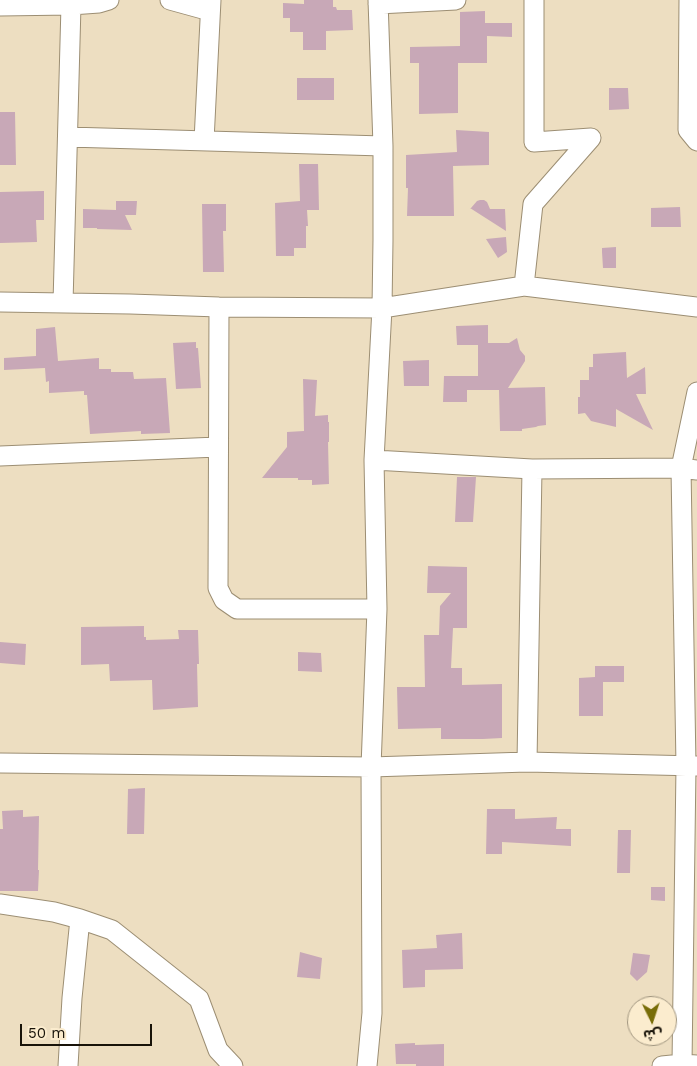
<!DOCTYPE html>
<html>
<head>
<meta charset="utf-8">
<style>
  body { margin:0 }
  #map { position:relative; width:697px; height:1066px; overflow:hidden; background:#eddec1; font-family:"Work Sans","Noto Sans Arabic",sans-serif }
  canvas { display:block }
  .north { position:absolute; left:627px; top:996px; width:50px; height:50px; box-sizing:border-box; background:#fbecce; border:1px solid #a0957f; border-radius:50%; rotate:176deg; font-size:14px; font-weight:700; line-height:20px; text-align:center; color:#181309 }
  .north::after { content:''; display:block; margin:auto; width:18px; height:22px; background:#786d08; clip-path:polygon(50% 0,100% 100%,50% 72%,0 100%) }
  .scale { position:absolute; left:20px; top:1024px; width:132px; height:22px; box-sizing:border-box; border:2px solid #181309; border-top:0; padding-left:6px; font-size:15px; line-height:18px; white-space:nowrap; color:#181309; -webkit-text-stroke:4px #fbecce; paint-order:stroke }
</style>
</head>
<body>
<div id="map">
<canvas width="697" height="1066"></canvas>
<div class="north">ش</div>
<div class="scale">50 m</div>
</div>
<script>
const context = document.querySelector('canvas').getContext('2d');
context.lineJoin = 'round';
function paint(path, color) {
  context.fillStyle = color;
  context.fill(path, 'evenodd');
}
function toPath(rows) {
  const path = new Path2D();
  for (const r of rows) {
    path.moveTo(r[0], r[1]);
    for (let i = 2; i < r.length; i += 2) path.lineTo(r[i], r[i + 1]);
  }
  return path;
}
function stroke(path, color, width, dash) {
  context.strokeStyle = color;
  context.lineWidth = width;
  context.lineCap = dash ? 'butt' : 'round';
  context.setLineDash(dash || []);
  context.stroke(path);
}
paint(toPath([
  [304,0,333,0,333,7,336,7,337,10,352,10,353,30,326,31,326,50,303,50,303,32,290,32,290,18,283,18,283,3,304,4],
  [485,11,485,23,512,23,512,37,487,36,487,63,458,63,458,113,419,114,419,63,410,63,410,47,460,46,460,12],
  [297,78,334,78,334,100,297,100],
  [609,88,628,88,629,109,609,110],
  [0,112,15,112,16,165,0,165],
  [456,130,489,132,489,165,453,166,454,216,407,216,408,188,406,188,406,155,457,152],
  [299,164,318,164,319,210,307,210,308,226,306,226,306,248,294,248,294,256,276,256,275,203,300,201],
  [44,191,44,220,36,220,37,242,0,243,0,192],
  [480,200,484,200,487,202,490,209,505,209,506,231,470,208,471,208,477,201],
  [116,201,137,201,136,215,125,215,132,230,97,229,97,228,83,228,83,209,116,210],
  [202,204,226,204,226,231,223,231,224,272,203,272],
  [680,207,681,227,651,227,651,208],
  [506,237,507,252,498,258,486,239],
  [616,247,616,268,603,268,602,252,602,248],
  [488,325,488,343,509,343,517,338,520,350,525,356,525,361,508,388,545,387,546,425,538,426,536,427,522,429,522,431,500,431,499,390,467,390,467,402,443,402,444,376,478,376,478,345,457,345,456,326],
  [55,327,58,361,99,358,99,369,111,369,111,372,133,372,134,379,166,378,170,433,141,434,141,431,90,434,87,395,84,395,84,391,49,393,49,381,46,382,45,368,4,370,4,358,36,356,36,329],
  [196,342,196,348,198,348,201,388,176,389,173,343],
  [626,352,627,378,645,367,646,394,636,394,653,430,616,409,616,427,591,421,585,413,578,414,578,397,580,397,580,380,589,380,589,367,593,367,593,354],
  [429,360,429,386,404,386,403,361],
  [303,379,317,380,315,416,328,415,328,422,329,422,329,442,328,442,329,484,312,485,312,480,298,480,298,478,262,478,287,447,287,432,304,431],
  [457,477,476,477,473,522,455,522],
  [428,566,467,567,467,628,453,628,451,668,462,668,462,685,502,684,502,738,483,739,441,739,441,728,398,729,397,687,425,687,424,635,439,635,440,606,451,593,427,593],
  [144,626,144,637,146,637,146,640,179,639,178,630,198,630,199,664,197,664,198,707,153,710,152,680,110,681,109,664,81,665,81,627],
  [0,642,26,644,25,665,0,663],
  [298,652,321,653,322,672,298,671],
  [595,666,624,666,624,682,603,682,603,716,579,716,579,678,595,677],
  [145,788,144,834,127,834,128,789],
  [487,809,515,809,515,819,557,817,556,829,571,829,571,846,502,842,502,854,486,854],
  [23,810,23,817,39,816,38,870,39,870,38,891,0,891,0,829,3,829,2,811],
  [618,830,631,830,630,873,617,873],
  [651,887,665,887,665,901,651,900],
  [462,933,463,969,425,970,425,987,403,988,402,950,437,948,436,935],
  [300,952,322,958,320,979,297,977],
  [633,953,650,955,647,972,637,981,630,974],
  [415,1043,415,1045,444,1044,444,1066,416,1066,416,1064,396,1064,395,1044]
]), '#c8a8b7');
const street = toPath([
  [170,0,210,11],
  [689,0,688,130,697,141],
  [378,4,456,0],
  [0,6,71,5,99,3,109,0],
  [68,137,383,146],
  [204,141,211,0],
  [524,286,533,204,591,138,534,142,534,0],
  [0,302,130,304,219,307,382,308,524,286,697,307],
  [63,303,71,5],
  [219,307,218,588,224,600,237,609,377,609],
  [0,456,218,447],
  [374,460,532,469,681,468,697,470],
  [527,762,532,469],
  [0,763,371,767,527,762,697,766],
  [0,904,54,912,80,919,112,930,199,999,218,1050,233,1066],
  [682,1064,686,766,681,468,697,392],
  [68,1066,72,998,80,919],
  [367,1066,372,1013,371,767,377,609,374,460,382,308,383,240,383,146,378,0],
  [662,1066,682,1064,697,1065]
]);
stroke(street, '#9c8e73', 21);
stroke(street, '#fff', 19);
</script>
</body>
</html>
